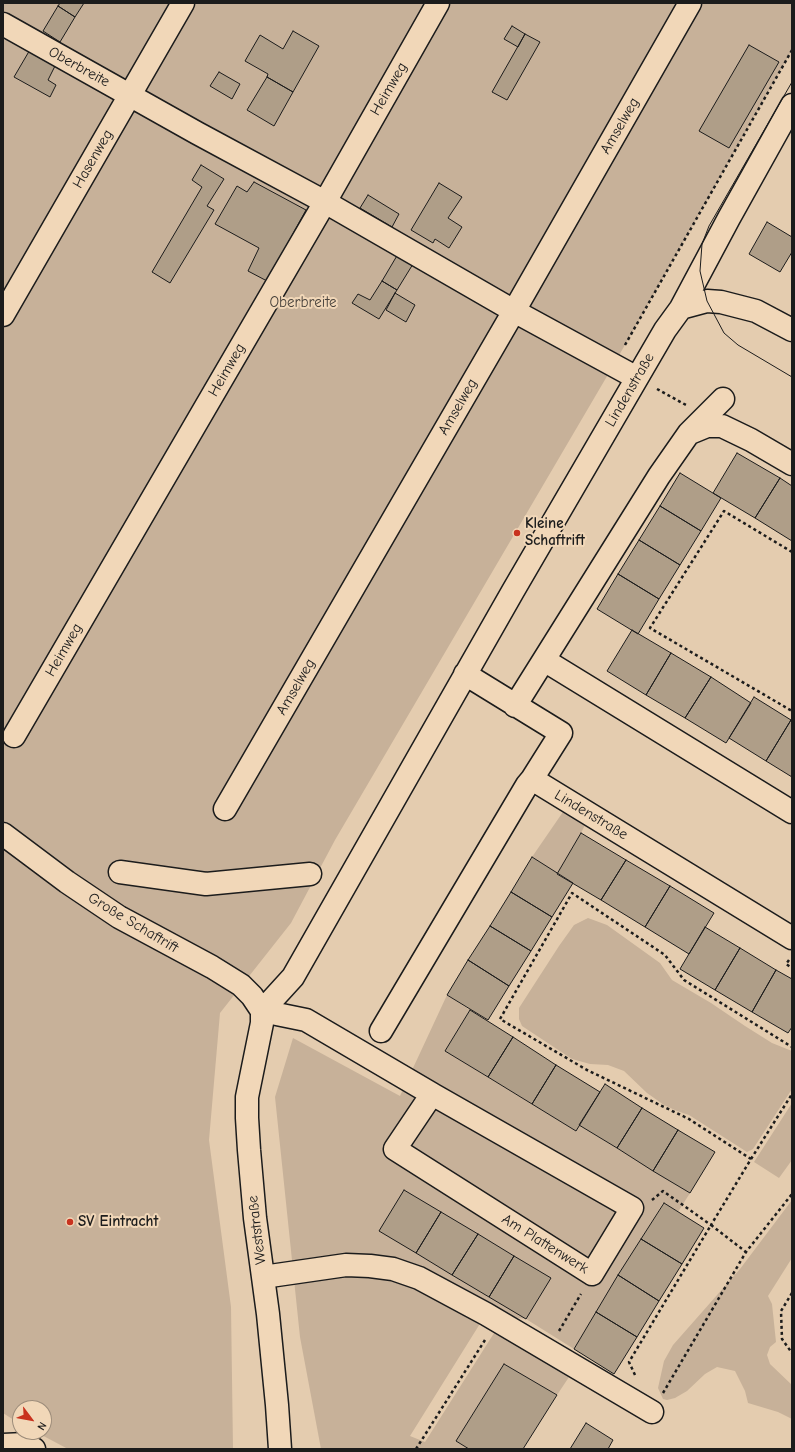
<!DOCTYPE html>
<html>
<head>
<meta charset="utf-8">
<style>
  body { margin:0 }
  #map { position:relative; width:795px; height:1452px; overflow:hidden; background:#e4ccaf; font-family:"Comic Neue",sans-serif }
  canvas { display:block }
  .frame { position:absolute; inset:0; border:4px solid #1c1c1c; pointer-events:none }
  .north { position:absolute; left:12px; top:1400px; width:40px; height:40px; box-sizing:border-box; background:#f1d7b8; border:1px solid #9c8c7a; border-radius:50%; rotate:122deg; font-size:11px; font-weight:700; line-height:16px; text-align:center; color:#1c1c1c }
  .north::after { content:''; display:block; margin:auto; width:14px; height:18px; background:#c8321e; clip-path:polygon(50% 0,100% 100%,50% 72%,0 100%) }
</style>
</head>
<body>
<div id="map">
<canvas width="795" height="1452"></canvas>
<div class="frame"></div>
<div class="north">N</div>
</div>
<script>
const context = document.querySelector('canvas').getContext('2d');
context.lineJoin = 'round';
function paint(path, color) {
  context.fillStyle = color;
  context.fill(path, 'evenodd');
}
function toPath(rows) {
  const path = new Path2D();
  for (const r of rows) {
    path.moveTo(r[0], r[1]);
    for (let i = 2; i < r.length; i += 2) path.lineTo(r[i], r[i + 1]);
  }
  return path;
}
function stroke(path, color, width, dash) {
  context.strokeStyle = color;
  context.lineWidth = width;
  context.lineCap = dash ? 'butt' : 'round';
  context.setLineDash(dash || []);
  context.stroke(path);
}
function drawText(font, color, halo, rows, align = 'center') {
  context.font = font + ' "Comic Neue",sans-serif';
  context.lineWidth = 4;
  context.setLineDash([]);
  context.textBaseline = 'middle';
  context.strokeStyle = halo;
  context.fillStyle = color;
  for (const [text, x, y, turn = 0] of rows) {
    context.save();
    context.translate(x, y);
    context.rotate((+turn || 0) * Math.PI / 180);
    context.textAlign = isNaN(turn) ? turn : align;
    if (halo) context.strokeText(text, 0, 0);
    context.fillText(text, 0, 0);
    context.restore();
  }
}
paint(toPath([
  [3,3,792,3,792,50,613,366,335,840,291,923,220,1013,209,1140,231,1307,233,1449,68,1449,36,1432,44,1432,44,1408,20,1408,20,1424,3,1413],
  [565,809,590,815,581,833,557,874,532,857],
  [588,918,607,925,660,963,672,980,711,1003,745,1026,772,1043,792,1051,792,1089,753,1149,747,1152,689,1115,677,1111,664,1105,647,1093,624,1071,608,1065,590,1064,572,1059,522,1026,519,1019,519,1008,528,994,559,946,574,925],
  [447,995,470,1010,445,1051,576,1131,579,1125,690,1193,678,1212,663,1203,574,1349,526,1319,486,1314,410,1436,425,1442,496,1330,569,1377,557,1395,504,1364,456,1441,469,1449,321,1449,300,1337,275,1097,293,1038,400,1096],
  [792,1103,792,1160,779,1178,754,1162],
  [792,1200,792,1258,768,1296,772,1304,776,1342,770,1347,767,1355,770,1364,792,1385,792,1419,778,1412,748,1403,745,1391,735,1371,717,1367,705,1374,687,1391,675,1398,667,1400,663,1399,658,1388,664,1361,673,1345,740,1269]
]), '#c7b199');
const building = toPath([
  [60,3,84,3,75,17,58,6,60,3],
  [58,6,75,17,60,42,43,31,58,6],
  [512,26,525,34,518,47,504,39,512,26],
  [293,31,319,46,293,92,267,77,268,74,245,61,260,35,283,49,293,31],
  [525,34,540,42,507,100,492,92,525,34],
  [749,45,779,62,729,148,699,131,749,45],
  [31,48,57,62,48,80,56,85,50,97,14,77,31,48],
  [219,72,240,84,232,99,210,86,219,72],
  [267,77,293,92,274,126,247,110,267,77],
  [201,165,224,179,207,206,214,210,170,283,152,272,202,187,192,180,201,165],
  [254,182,306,210,267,281,248,271,259,248,215,224,237,186,247,192,254,182],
  [439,183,462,197,448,218,462,227,449,248,435,239,433,243,411,230,439,183],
  [368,195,399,214,392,227,360,208,368,195],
  [767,222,792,237,792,252,780,272,749,254,767,222],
  [398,254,413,264,397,290,382,281,398,254],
  [382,281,397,290,379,319,352,303,358,294,370,300,382,281],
  [395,293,415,305,406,322,386,310,395,293],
  [737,453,780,478,755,518,713,493,737,453],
  [680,473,721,498,701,531,660,506,680,473],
  [780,478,792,486,792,541,755,518,780,478],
  [660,506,701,531,680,565,639,540,660,506],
  [639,540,680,565,659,599,618,574,639,540],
  [618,574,659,599,638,634,597,609,618,574],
  [632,630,671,653,646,695,607,671,632,630],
  [671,653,711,677,685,718,646,695,671,653],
  [711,677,751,703,726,743,685,718,711,677],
  [754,697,791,720,766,761,729,738,754,697],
  [791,720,792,721,792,777,766,761,791,720],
  [581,833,626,860,601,900,557,874,581,833],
  [532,857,573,883,552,917,511,892,532,857],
  [626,860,670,886,645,927,601,900,626,860],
  [670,886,714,913,689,954,645,927,670,886],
  [511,892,552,917,531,951,490,926,511,892],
  [490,926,531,951,509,986,468,960,490,926],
  [705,927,740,948,715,990,680,969,705,927],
  [740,948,776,970,752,1012,715,990,740,948],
  [468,960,509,986,488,1020,447,995,468,960],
  [776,970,792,979,792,1027,788,1033,752,1012,776,970],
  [470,1010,513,1037,488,1077,445,1051,470,1010],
  [513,1037,556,1065,532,1104,488,1077,513,1037],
  [556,1065,600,1092,576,1131,532,1104,556,1065],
  [605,1084,642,1108,617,1148,579,1125,605,1084],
  [642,1108,678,1130,653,1171,617,1148,642,1108],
  [678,1130,715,1152,690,1193,653,1171,678,1130],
  [404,1190,441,1212,416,1253,379,1231,404,1190],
  [664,1203,704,1228,682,1264,641,1239,664,1203],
  [441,1212,478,1234,452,1275,416,1253,441,1212],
  [478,1234,514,1256,489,1297,452,1275,478,1234],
  [641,1239,682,1264,659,1301,618,1275,641,1239],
  [514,1256,551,1278,526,1319,489,1297,514,1256],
  [618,1275,659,1301,637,1337,596,1312,618,1275],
  [596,1312,637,1337,614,1374,574,1349,596,1312],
  [504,1364,557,1395,523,1449,469,1449,456,1441,504,1364],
  [586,1423,613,1440,608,1449,570,1449,586,1423]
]);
paint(building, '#af9e88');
stroke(building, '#1c1c1c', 1);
const minor = toPath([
  [3,24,197,133,325,202,514,311,637,378],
  [681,308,707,301,721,302,756,311,792,330],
  [3,315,183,3],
  [690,433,707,426,722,426,751,440,792,464],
  [544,660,792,812],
  [465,674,561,733,532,779,792,938],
  [515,706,659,476,689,433,723,399],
  [14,736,325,202,438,3],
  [225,809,514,311,690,3],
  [3,834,67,882,119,917,212,967,241,985,252,996,262,1011],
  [120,872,206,884,310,874],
  [262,1011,293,977,513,591,665,330,681,308,729,218,792,105],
  [262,1011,262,1023,247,1097,247,1118,249,1150,255,1218,268,1314,277,1405,280,1449],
  [262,1011,306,1020,432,1094],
  [381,1031,527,785,532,779],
  [432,1094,632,1208,592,1274,395,1149,432,1094],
  [263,1277,346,1265,370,1266,393,1269,419,1278,486,1314,652,1412]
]);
const major = toPath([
  [3,1445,25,1444,34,1449]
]);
stroke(minor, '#1c1c1c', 25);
stroke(major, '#1c1c1c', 25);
stroke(toPath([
  [625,345,792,50],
  [657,389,686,405],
  [792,552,724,511,650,628,792,711],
  [789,960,786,964,792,968],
  [751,1159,792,1094],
  [652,1200,663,1191,711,1225,751,1159,689,1119,587,1070,500,1019,572,893,665,955,684,980,792,1047],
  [792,1293,781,1311,782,1339,792,1353],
  [559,1331,581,1294],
  [635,1375,629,1362,711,1225,746,1252],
  [663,1393,746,1252,792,1194],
  [416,1449,485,1340]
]), '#1c1c1c', 2.5, [3, 3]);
stroke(minor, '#f1d7b8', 22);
stroke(major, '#f1d7b8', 22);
stroke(toPath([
  [792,82,709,226,702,244,700,271,707,301,724,333,738,345,792,377]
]), '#1c1c1c', 1);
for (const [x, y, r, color] of [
  [517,533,4,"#c8321e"],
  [70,1222,4,"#c8321e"]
]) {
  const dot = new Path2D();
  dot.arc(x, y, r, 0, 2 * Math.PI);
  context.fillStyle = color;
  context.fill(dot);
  stroke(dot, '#f1d7b8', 1.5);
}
drawText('15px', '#1c1c1c', '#f1d7b8', [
  ["Oberbreite",79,67,29],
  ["Heimweg",389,89,-60],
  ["Amselweg",620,126,-60],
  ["Hasenweg",93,159,-60],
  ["Heimweg",227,370,-60],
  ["Lindenstraße",630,390,-60],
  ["Amselweg",458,407,-60],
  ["Heimweg",64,650,-60],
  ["Amselweg",296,687,-60],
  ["Lindenstraße",591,815,31],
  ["Große Schaftrift",133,923,31],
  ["Weststraße",257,1230,-97],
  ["Am Plattenwerk",545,1244,32]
]);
drawText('15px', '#47413b', '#f1d7b8', [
  ["Oberbreite",303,303]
]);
drawText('bold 15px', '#1c1c1c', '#f1d7b8', [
  ["Kleine",525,524],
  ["Schaftrift",525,541],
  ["SV Eintracht",78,1222]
], 'left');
</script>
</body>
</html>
